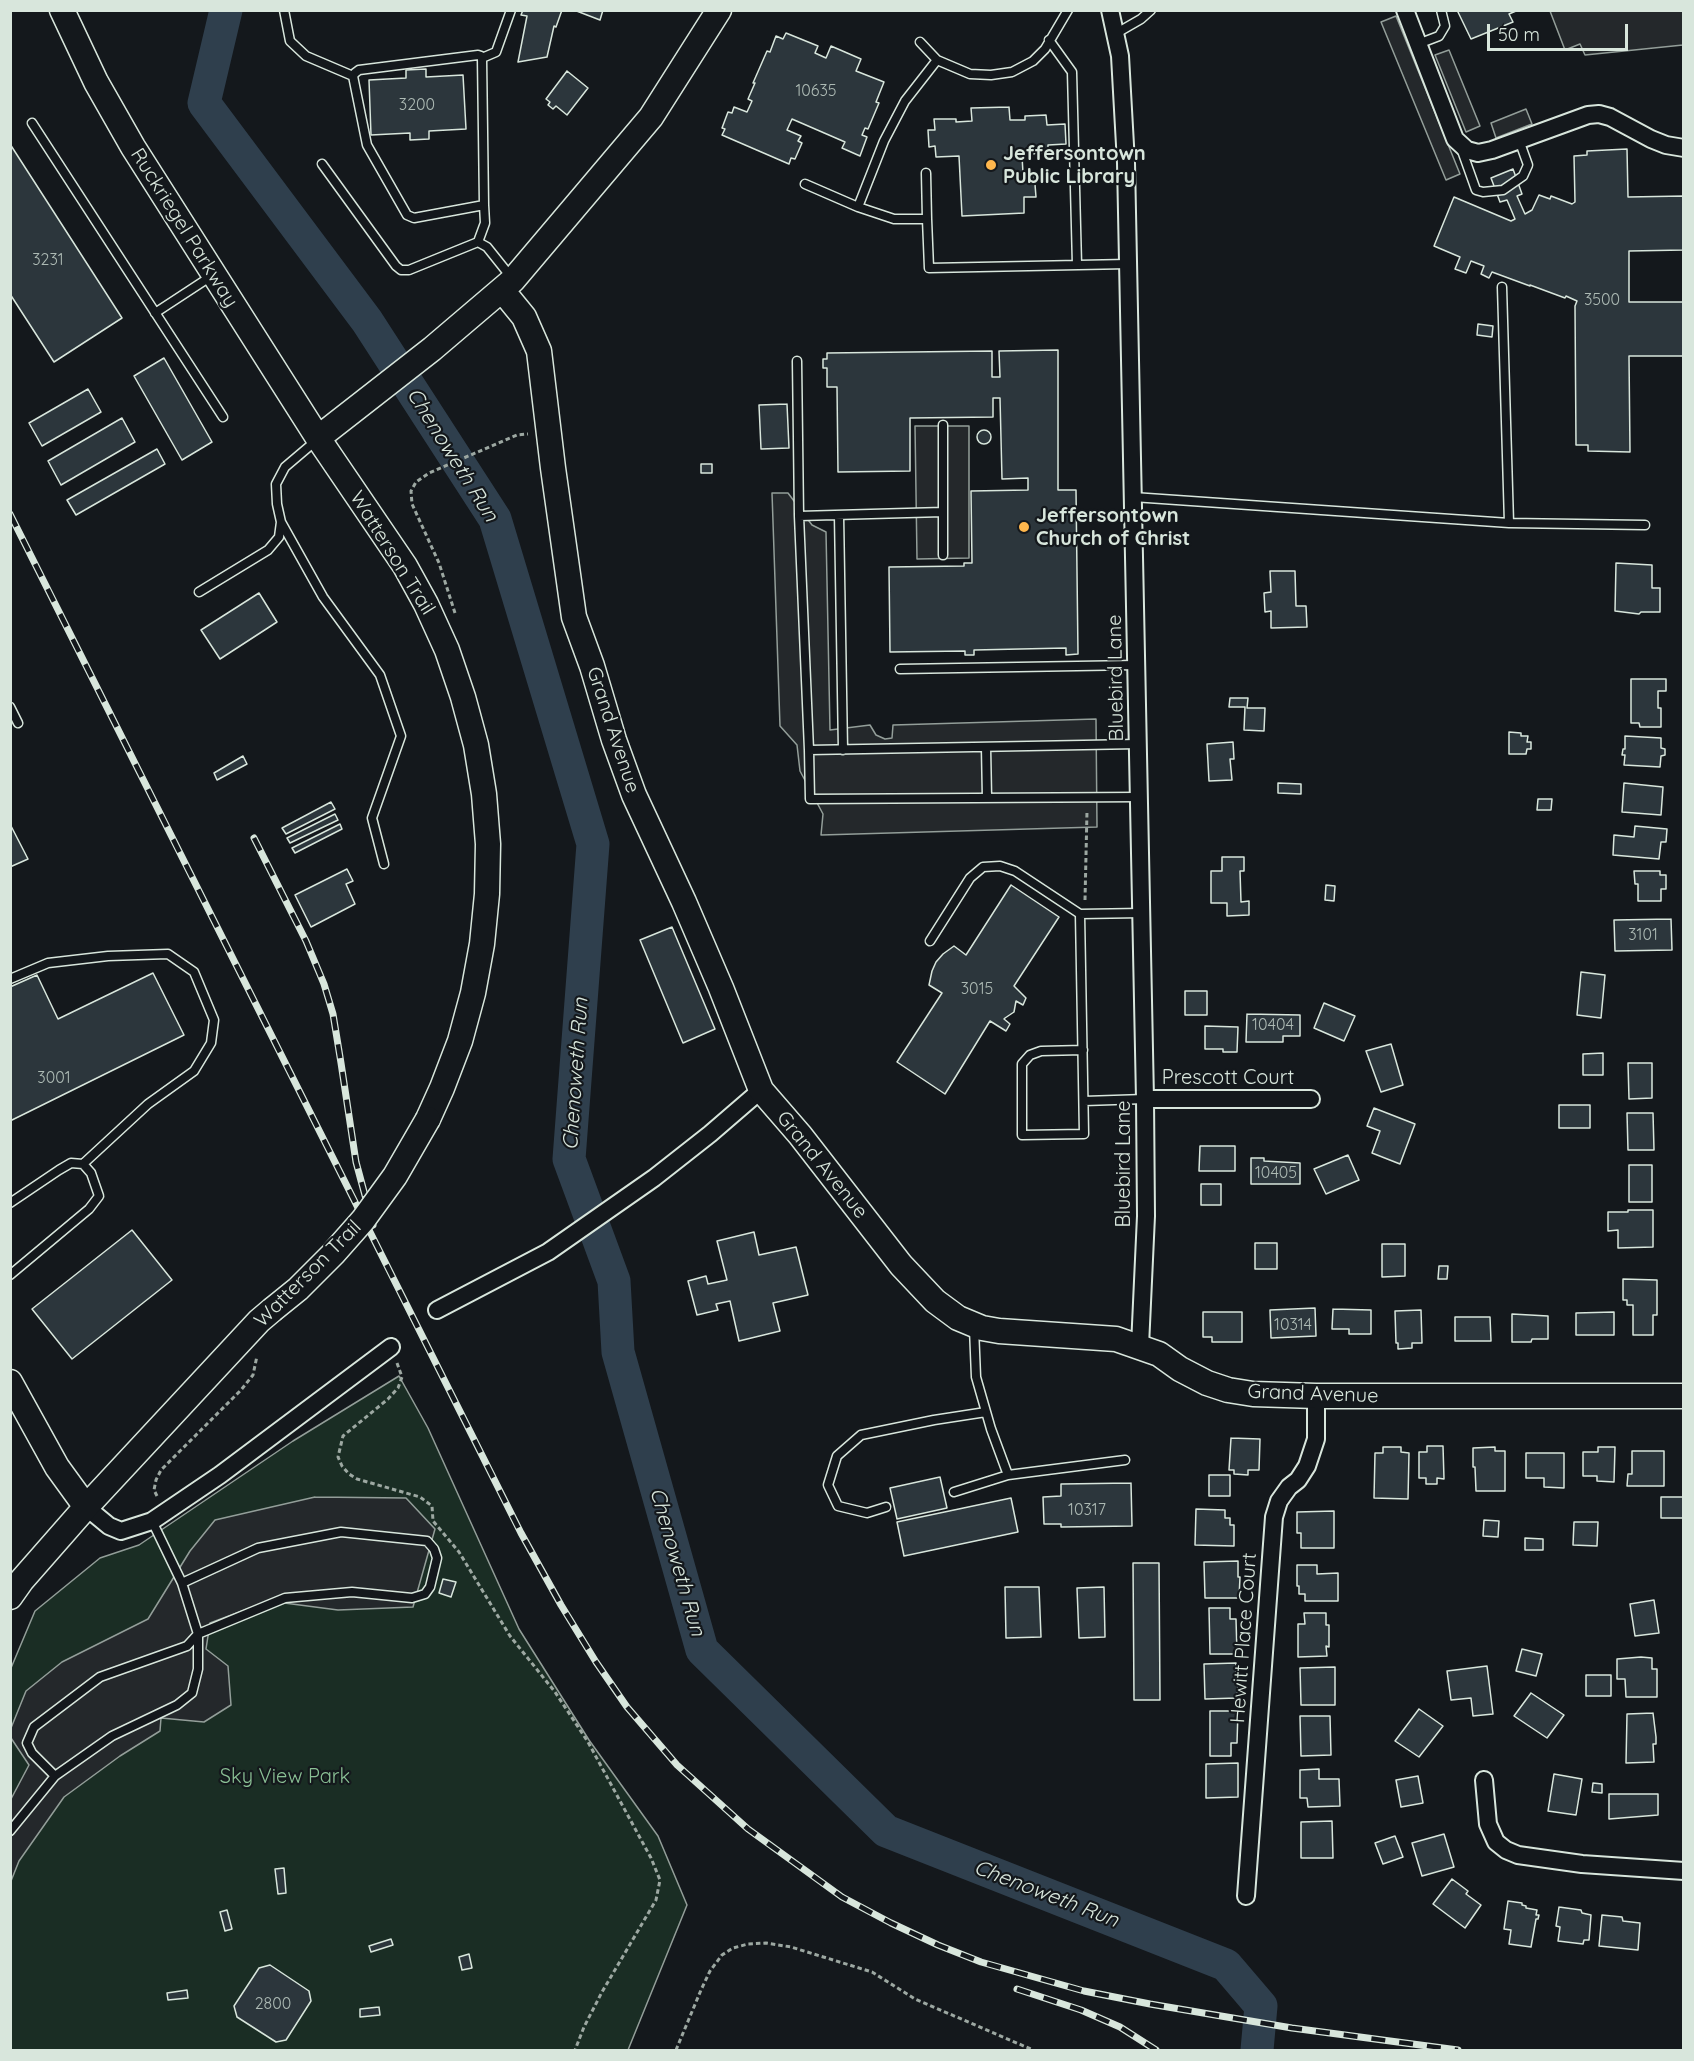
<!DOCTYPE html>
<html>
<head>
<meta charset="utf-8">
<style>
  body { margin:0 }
  #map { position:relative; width:1694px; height:2061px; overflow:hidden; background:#14181c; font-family:Quicksand,sans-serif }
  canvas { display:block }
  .frame { position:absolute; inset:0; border:12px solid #d8e6dc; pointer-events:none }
  .scale { position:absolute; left:1487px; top:24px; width:141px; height:27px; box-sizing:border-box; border:3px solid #d8e6dc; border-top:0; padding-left:8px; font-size:18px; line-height:21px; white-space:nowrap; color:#d8e6dc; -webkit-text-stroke:4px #14181c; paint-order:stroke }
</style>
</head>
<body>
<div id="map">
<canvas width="1694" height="2061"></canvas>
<div class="frame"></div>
<div class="scale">50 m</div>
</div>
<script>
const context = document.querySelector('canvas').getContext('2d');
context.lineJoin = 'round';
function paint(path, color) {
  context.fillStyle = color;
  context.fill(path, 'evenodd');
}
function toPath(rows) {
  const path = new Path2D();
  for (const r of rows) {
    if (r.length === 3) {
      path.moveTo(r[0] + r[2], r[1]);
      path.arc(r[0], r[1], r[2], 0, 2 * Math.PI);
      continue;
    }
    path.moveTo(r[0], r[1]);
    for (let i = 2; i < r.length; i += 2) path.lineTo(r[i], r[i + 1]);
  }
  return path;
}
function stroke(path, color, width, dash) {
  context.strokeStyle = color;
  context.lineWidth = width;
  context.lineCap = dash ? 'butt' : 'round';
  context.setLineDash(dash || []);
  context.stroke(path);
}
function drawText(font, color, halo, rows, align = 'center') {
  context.font = font + ' Quicksand,sans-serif';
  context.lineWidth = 4.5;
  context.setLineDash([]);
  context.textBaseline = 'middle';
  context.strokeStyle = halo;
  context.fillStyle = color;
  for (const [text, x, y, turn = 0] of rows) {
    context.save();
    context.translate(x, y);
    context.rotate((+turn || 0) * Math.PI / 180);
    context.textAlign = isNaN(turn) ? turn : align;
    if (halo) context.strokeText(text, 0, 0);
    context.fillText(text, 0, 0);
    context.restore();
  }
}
const green = toPath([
  [399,1376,428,1428,519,1629,589,1740,658,1836,687,1905,628,2050,11,2050,11,1668,35,1611,100,1558,139,1545,293,1441,399,1376]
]);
paint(green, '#1a2d24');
stroke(green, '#939e99', 1.5);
const parking = toPath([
  [1550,11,1683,11,1683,45,1585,55,1580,44,1565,50,1550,11],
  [1396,16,1460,174,1446,180,1381,22,1396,16],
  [1449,50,1480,126,1466,132,1435,55,1449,50],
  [1526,109,1532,124,1496,138,1491,123,1526,109],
  [915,426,969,426,969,558,917,559,915,426],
  [772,493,788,493,812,525,826,532,830,730,870,725,876,735,885,739,892,738,893,725,1096,719,1097,827,821,835,823,814,800,771,797,745,780,726,772,493],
  [315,1497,406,1498,435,1529,413,1607,338,1610,269,1601,210,1623,206,1649,228,1666,231,1705,204,1722,161,1718,160,1731,120,1756,64,1797,19,1861,11,1881,11,1799,29,1765,11,1738,11,1728,26,1691,62,1662,148,1619,190,1551,215,1520,315,1497]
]);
paint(parking, '#24282b');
stroke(parking, '#939e99', 1.5);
stroke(toPath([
  [226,10,204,103,367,321,495,519,593,844,569,1159,614,1281,618,1352,702,1650,886,1831,1226,1965,1261,2006,1257,2050]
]), '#2f3f4d', 33);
const building = toPath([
  [523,10,562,10,556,27,554,26,547,57,518,62,527,16,521,15,523,10],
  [574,10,603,10,600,20,574,10],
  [1457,10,1516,10,1516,11,1509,14,1513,22,1471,39,1457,10],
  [786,33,818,46,815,53,826,58,831,46,861,59,856,71,884,82,876,102,879,103,868,129,865,128,862,135,867,137,860,156,842,148,845,142,792,119,787,130,801,136,798,141,802,143,795,159,791,158,789,164,722,135,725,129,722,128,728,112,732,113,734,107,747,112,752,101,748,99,755,83,753,83,767,51,770,52,776,36,783,39,786,33],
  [426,69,426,77,463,75,466,129,429,131,429,139,410,140,410,133,371,135,369,80,406,78,406,70,426,69],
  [567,71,588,88,567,115,556,106,553,109,548,105,550,102,546,99,567,71],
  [1009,107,1010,120,1025,120,1025,116,1046,115,1047,125,1065,124,1066,144,1048,145,1048,153,1029,154,1029,151,1016,152,1016,156,1022,156,1023,173,1034,172,1036,197,1024,197,1024,213,962,216,959,156,936,157,935,146,929,147,928,130,935,130,934,119,956,119,956,122,972,121,971,108,1009,107],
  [10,144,122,318,54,362,10,294,10,144],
  [1627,149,1628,197,1684,196,1684,250,1629,251,1629,302,1684,302,1684,356,1629,356,1630,452,1588,451,1588,445,1576,445,1575,306,1577,301,1566,296,1565,298,1530,285,1530,286,1492,272,1489,278,1481,274,1484,266,1471,261,1466,273,1455,269,1460,257,1434,246,1454,197,1511,221,1515,219,1507,200,1500,202,1491,178,1513,169,1522,194,1517,196,1525,214,1532,210,1539,195,1550,199,1551,196,1572,204,1575,202,1574,156,1587,155,1587,151,1627,149],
  [1478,324,1493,326,1492,337,1477,335,1478,324],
  [1058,350,1058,490,1076,490,1078,654,1066,655,1066,648,974,650,974,655,965,655,965,651,890,652,889,567,964,566,964,563,972,563,971,491,1028,490,1028,478,1002,479,1000,398,993,398,993,417,910,418,910,471,838,472,837,387,827,387,827,368,823,368,823,359,827,359,827,353,992,351,992,377,1000,377,999,351,1058,350],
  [164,358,212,442,182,460,134,376,164,358],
  [88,389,101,412,42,446,29,423,88,389],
  [787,404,789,448,761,449,759,405,787,404],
  [122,418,135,442,61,485,48,461,122,418],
  [984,437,7],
  [157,449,165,464,76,515,67,500,157,449],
  [701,464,712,464,712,473,701,473,701,464],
  [1616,563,1652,565,1652,588,1660,588,1660,612,1641,612,1639,614,1615,611,1616,563],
  [1270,571,1295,571,1296,606,1306,606,1307,627,1271,628,1271,611,1265,612,1264,593,1271,592,1270,571],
  [259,593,277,622,220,659,201,630,259,593],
  [1631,679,1666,679,1666,691,1658,691,1658,708,1661,708,1661,727,1640,727,1639,723,1631,723,1631,679],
  [1230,698,1248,698,1247,708,1265,708,1264,731,1244,730,1245,707,1229,707,1230,698],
  [1509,732,1521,733,1521,736,1528,736,1527,742,1531,742,1531,749,1527,749,1526,754,1509,754,1509,732],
  [1625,736,1661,738,1661,748,1665,749,1665,755,1661,756,1660,767,1624,765,1625,755,1622,755,1623,749,1625,749,1625,736],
  [1233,742,1234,759,1230,759,1232,780,1209,781,1207,744,1233,742],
  [243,756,247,764,217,780,214,773,243,756],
  [1278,783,1301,784,1301,794,1278,793,1278,783],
  [1624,783,1663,787,1661,815,1622,812,1624,783],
  [1538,799,1552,799,1551,810,1537,810,1538,799],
  [331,802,335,809,286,834,282,828,331,802],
  [335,814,338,820,290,843,287,838,335,814],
  [10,824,28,859,10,867,10,824],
  [340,824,342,829,295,853,292,848,340,824],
  [1635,826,1667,829,1666,842,1661,842,1659,859,1613,855,1614,835,1634,837,1635,826],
  [1222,857,1244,857,1244,871,1240,871,1241,902,1249,901,1249,915,1227,916,1227,903,1211,903,1211,871,1222,871,1222,857],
  [347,869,353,881,346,884,355,904,311,927,295,895,347,869],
  [1634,871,1660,871,1660,875,1666,875,1666,889,1661,889,1661,901,1638,901,1638,884,1635,884,1634,871],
  [1011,885,1059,917,1014,986,1026,998,1023,1005,1016,1001,1014,1012,1005,1018,1004,1019,1010,1024,1006,1031,990,1021,945,1094,897,1062,942,993,929,985,932,971,936,962,943,954,954,946,966,955,1011,885],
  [1326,885,1335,886,1334,901,1325,900,1326,885],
  [1671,919,1672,950,1615,951,1614,920,1671,919],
  [672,927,715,1029,683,1043,640,940,672,927],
  [1581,972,1605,975,1601,1018,1577,1015,1581,972],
  [153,973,184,1035,10,1121,10,987,37,975,58,1019,153,973],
  [1185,991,1207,991,1207,1015,1185,1015,1185,991],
  [1324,1003,1355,1016,1344,1041,1314,1028,1324,1003],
  [1247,1014,1300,1015,1300,1036,1283,1036,1283,1042,1246,1042,1247,1014],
  [1205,1026,1238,1027,1237,1052,1223,1052,1223,1049,1205,1049,1205,1026],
  [1391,1044,1403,1085,1381,1092,1366,1051,1391,1044],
  [1583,1054,1603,1053,1603,1075,1583,1075,1583,1054],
  [1628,1063,1652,1063,1652,1098,1629,1099,1628,1063],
  [1559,1105,1590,1105,1590,1128,1559,1128,1559,1105],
  [1374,1108,1415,1124,1400,1164,1372,1153,1380,1131,1367,1126,1374,1108],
  [1627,1113,1653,1113,1654,1150,1628,1150,1627,1113],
  [1200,1146,1235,1146,1235,1171,1199,1171,1200,1146],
  [1348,1155,1359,1180,1326,1194,1314,1169,1348,1155],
  [1251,1158,1264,1158,1264,1161,1300,1163,1300,1184,1251,1184,1251,1158],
  [1629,1165,1652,1165,1652,1202,1629,1202,1629,1165],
  [1201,1184,1221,1184,1221,1205,1201,1205,1201,1184],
  [1628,1210,1653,1210,1653,1247,1618,1248,1618,1230,1608,1231,1608,1212,1628,1212,1628,1210],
  [132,1230,172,1280,72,1359,32,1309,132,1230],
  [754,1232,759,1255,796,1247,808,1295,773,1303,780,1331,739,1341,730,1301,716,1304,718,1310,697,1315,688,1281,706,1276,708,1284,727,1280,717,1241,754,1232],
  [1255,1243,1277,1243,1277,1269,1255,1269,1255,1243],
  [1382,1244,1405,1244,1405,1276,1382,1277,1382,1244],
  [1439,1266,1448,1266,1447,1279,1438,1279,1439,1266],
  [1623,1279,1657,1280,1657,1315,1653,1315,1653,1335,1633,1335,1633,1305,1627,1305,1627,1300,1623,1300,1623,1279],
  [1315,1308,1316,1336,1271,1338,1270,1310,1315,1308],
  [1333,1309,1371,1310,1371,1334,1349,1334,1349,1329,1332,1329,1333,1309],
  [1421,1310,1422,1343,1412,1343,1412,1348,1398,1349,1398,1343,1396,1343,1395,1311,1421,1310],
  [1203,1312,1242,1312,1242,1342,1212,1342,1212,1337,1203,1337,1203,1312],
  [1614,1312,1614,1335,1576,1335,1576,1313,1614,1312],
  [1512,1314,1548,1316,1548,1339,1532,1339,1531,1342,1512,1342,1512,1314],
  [1455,1317,1490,1317,1491,1341,1455,1341,1455,1317],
  [1231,1438,1260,1439,1259,1470,1248,1470,1248,1475,1234,1474,1234,1470,1229,1470,1231,1438],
  [1427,1446,1443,1446,1444,1479,1437,1478,1437,1484,1426,1484,1426,1478,1419,1478,1419,1452,1427,1452,1427,1446],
  [1383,1447,1401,1447,1401,1452,1409,1453,1408,1499,1374,1498,1375,1453,1383,1453,1383,1447],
  [1495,1447,1495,1451,1505,1451,1505,1491,1476,1491,1475,1467,1473,1467,1473,1448,1495,1447],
  [1598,1447,1615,1447,1614,1482,1597,1481,1597,1476,1583,1476,1583,1452,1598,1452,1598,1447],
  [1632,1451,1664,1451,1664,1486,1627,1486,1628,1474,1632,1474,1632,1451],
  [1526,1453,1564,1453,1564,1488,1544,1487,1544,1478,1526,1478,1526,1453],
  [1209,1475,1230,1475,1230,1496,1209,1496,1209,1475],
  [940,1477,947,1508,897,1519,890,1488,940,1477],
  [1131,1483,1132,1526,1061,1527,1061,1524,1044,1524,1043,1497,1061,1496,1061,1484,1131,1483],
  [1661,1497,1683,1497,1683,1518,1661,1518,1661,1497],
  [1011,1498,1018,1532,904,1556,897,1522,1011,1498],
  [1196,1509,1225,1510,1225,1518,1230,1518,1230,1525,1234,1525,1234,1546,1195,1545,1196,1509],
  [1334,1511,1334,1548,1301,1548,1301,1533,1297,1533,1297,1512,1334,1511],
  [1484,1520,1499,1521,1498,1537,1483,1536,1484,1520],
  [1574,1522,1598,1522,1597,1546,1573,1545,1574,1522],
  [1525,1538,1543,1539,1543,1550,1525,1550,1525,1538],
  [1238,1561,1238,1577,1240,1577,1239,1598,1205,1598,1204,1562,1238,1561],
  [1133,1563,1159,1563,1160,1700,1134,1700,1133,1563],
  [1297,1565,1317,1565,1317,1574,1338,1573,1338,1601,1305,1601,1305,1594,1299,1594,1299,1586,1297,1586,1297,1565],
  [443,1579,456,1582,451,1597,439,1593,443,1579],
  [1005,1587,1039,1587,1041,1637,1006,1638,1005,1587],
  [1104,1587,1105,1637,1079,1638,1077,1588,1104,1587],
  [1654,1600,1659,1633,1635,1636,1630,1604,1654,1600],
  [1209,1608,1230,1608,1230,1619,1236,1619,1237,1654,1210,1654,1209,1608],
  [1304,1613,1326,1613,1326,1625,1329,1625,1329,1647,1326,1646,1327,1656,1298,1657,1298,1624,1305,1624,1304,1613],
  [1522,1649,1542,1654,1536,1676,1516,1671,1522,1649],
  [1641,1657,1652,1658,1652,1669,1657,1669,1657,1697,1626,1697,1625,1679,1617,1679,1617,1659,1641,1657],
  [1236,1663,1236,1677,1239,1677,1237,1698,1205,1699,1204,1664,1236,1663],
  [1487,1666,1493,1714,1473,1716,1471,1698,1451,1700,1447,1671,1487,1666],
  [1335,1667,1335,1705,1301,1705,1300,1668,1335,1667],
  [1586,1675,1611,1675,1611,1696,1586,1696,1586,1675],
  [1531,1693,1564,1715,1547,1738,1514,1716,1531,1693],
  [1419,1709,1443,1726,1419,1757,1395,1741,1419,1709],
  [1210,1711,1238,1711,1237,1743,1231,1743,1231,1756,1210,1756,1210,1711],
  [1653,1713,1656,1737,1656,1744,1653,1744,1654,1762,1626,1763,1627,1714,1653,1713],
  [1300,1716,1330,1716,1331,1755,1301,1756,1300,1716],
  [1238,1763,1238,1797,1206,1798,1206,1764,1238,1763],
  [1319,1769,1319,1779,1339,1779,1340,1806,1308,1807,1307,1798,1300,1798,1300,1770,1319,1769],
  [1554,1774,1582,1779,1576,1815,1548,1811,1554,1774],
  [1418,1776,1423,1803,1401,1807,1396,1780,1418,1776],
  [1593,1783,1602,1784,1602,1793,1592,1792,1593,1783],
  [1609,1794,1658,1794,1658,1815,1609,1819,1609,1794],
  [1332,1821,1333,1858,1301,1858,1301,1822,1332,1821],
  [1444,1834,1454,1867,1422,1876,1412,1843,1444,1834],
  [1395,1836,1403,1857,1383,1864,1375,1843,1395,1836],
  [284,1868,286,1893,278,1894,275,1869,284,1868],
  [1452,1879,1468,1891,1466,1894,1481,1905,1465,1928,1433,1904,1452,1879],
  [1508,1901,1522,1903,1522,1905,1526,1906,1526,1908,1537,1910,1536,1915,1539,1915,1538,1919,1536,1919,1531,1947,1509,1944,1511,1930,1504,1929,1508,1901],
  [1559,1907,1581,1910,1582,1913,1591,1915,1589,1940,1584,1940,1583,1944,1558,1941,1560,1927,1556,1926,1559,1907],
  [227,1910,232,1929,225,1931,220,1912,227,1910],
  [1602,1915,1622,1917,1623,1921,1640,1923,1638,1950,1599,1946,1602,1915],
  [391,1939,393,1945,371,1952,369,1946,391,1939],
  [469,1954,472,1968,462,1970,459,1957,469,1954],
  [270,1965,309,1991,311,2001,286,2040,276,2042,237,2017,234,2006,259,1968,270,1965],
  [187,1990,188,1998,168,2000,167,1993,187,1990],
  [379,2007,380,2015,360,2017,360,2009,379,2007]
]);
paint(building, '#2c363c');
stroke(building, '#d8e6dc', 1.5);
const lane = toPath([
  [284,10,290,41,306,56,353,76],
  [1115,34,1141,19,1151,10],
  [1049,40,1072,72,1077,265],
  [920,42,937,60],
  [1418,44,1439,36,1445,26,1441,10],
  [482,58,496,52,511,10],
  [32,123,223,417],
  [1461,148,1476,190,1483,192,1503,190,1523,176,1528,165,1519,140],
  [322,164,396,266,401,270,409,270,478,242,487,247,511,277],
  [926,173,927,219,894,219,858,207,884,141,905,101,937,60,970,74,991,75,1012,72,1033,61,1045,49,1068,10],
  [805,184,858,207],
  [927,219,929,268,1128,264],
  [478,242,485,223,484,205,482,58,481,56,478,55,359,70,355,73,353,76,367,145,407,215,414,218,484,205],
  [1502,287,1509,523],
  [155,313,213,275],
  [797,361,799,516],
  [943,425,943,555],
  [1133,497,1509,523,1645,525],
  [839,515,843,750],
  [281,522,323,597,380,675,401,736,372,818,384,864],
  [199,592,268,550,279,537,281,522,277,504,276,484,285,467,318,439],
  [900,669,1136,665],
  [10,707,18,723],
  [1138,744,809,750,810,799,1139,797],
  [986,747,987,798],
  [809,750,799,516,943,512],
  [1080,914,1084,1134,1022,1135,1022,1064,1030,1055,1041,1051,1083,1050],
  [930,941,970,878,983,867,1000,866,1015,871,1080,914,1142,913],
  [10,979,48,963,108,956,168,954,194,972,214,1020,211,1043,194,1071,148,1104,83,1164],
  [1084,1101,1145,1099],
  [10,1203,59,1170,71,1163,83,1164,91,1173,99,1196,89,1209,10,1275],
  [1008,1475,1125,1460],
  [954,1492,1008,1475,991,1429,976,1377,974,1328],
  [886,1507,867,1513,838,1506,828,1485,837,1456,861,1435,934,1420,986,1412],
  [55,1776,112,1736,177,1705,192,1693,198,1669,198,1634,182,1583,152,1521],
  [10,1831,55,1776,32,1753,27,1743,34,1727,100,1677,187,1646,198,1634,285,1598,352,1592,412,1598,425,1594,430,1587,437,1558,434,1549,427,1541,341,1532,258,1548,182,1583]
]);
const street = toPath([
  [1110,10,1120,56,1126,163,1145,1099,1146,1216,1140,1346],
  [1405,10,1455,139,1467,150,1478,153,1492,150,1588,115,1599,114,1610,117,1651,139,1666,145,1684,148],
  [1145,1099,1311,1099],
  [437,1310,548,1252,654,1178,710,1134,761,1090],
  [86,1507,109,1526,121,1531,152,1521,220,1475,391,1347],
  [1484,1780,1488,1824,1496,1842,1506,1850,1518,1855,1582,1864,1684,1871],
  [1246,1896,1274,1517,1279,1501,1289,1487,1298,1480,1307,1466,1316,1439,1316,1396]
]);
const secondary = toPath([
  [62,10,96,82,133,147,318,438,405,566,426,604,447,650,463,697,476,745,484,794,488,844,487,894,482,944,473,993,460,1041,442,1088,428,1119],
  [502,290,524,317,539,351,553,468,574,617,592,666,614,740,634,795,684,902,721,988,761,1090,800,1135,901,1265,935,1301,958,1318,982,1328,999,1331,1116,1339,1159,1354,1180,1369,1207,1383,1228,1390,1253,1394,1316,1396,1684,1396],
  [318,438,432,349,513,280,651,117,719,10],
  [10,1382,57,1467,86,1507],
  [10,1597,22,1580,86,1507,259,1321,272,1310]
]);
stroke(lane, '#d8e6dc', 11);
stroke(street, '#d8e6dc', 20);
stroke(secondary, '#d8e6dc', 27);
stroke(toPath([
  [455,613,439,563,412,504,411,491,416,482,429,473,517,435,528,434],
  [1085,900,1087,811],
  [397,1363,402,1377,398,1388,388,1399,343,1436,338,1457,342,1466,349,1474,357,1479,420,1497,432,1506,433,1521,459,1552,510,1636,555,1692,588,1742,651,1858,660,1880,656,1900,602,1992,584,2027,575,2050],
  [157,1496,154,1490,156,1480,161,1470,241,1390,253,1375,257,1356],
  [676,2050,701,1990,710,1971,722,1955,733,1948,748,1944,766,1943,791,1947,872,1972,915,1999,1033,2050]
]), '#9da8a2', 3, [4.5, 3]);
stroke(lane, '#14181c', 8);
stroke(street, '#14181c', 16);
stroke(secondary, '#14181c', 24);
const rail = toPath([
  [10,514,521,1533,561,1605,596,1662,627,1707,677,1765,748,1829,842,1897,891,1923,938,1945,981,1962,1084,1991,1150,2004,1292,2028,1458,2050],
  [254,838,306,941,324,984,333,1014,341,1063,356,1162,373,1225],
  [1017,1989,1081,2010,1120,2027,1156,2050]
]);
stroke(rail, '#d8e6dc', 7);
stroke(rail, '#14181c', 4.5, [14]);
const secondaryBridge = toPath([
  [272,1310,298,1289,333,1254,363,1220,395,1176,428,1119]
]);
stroke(secondaryBridge, '#d8e6dc', 27, []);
stroke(secondaryBridge, '#14181c', 24);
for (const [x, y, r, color] of [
  [991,165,6,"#ffb74d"],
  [1024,527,6,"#ffb74d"]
]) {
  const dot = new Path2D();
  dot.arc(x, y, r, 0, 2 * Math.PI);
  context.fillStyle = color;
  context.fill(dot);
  stroke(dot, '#14181c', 2);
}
drawText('16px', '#adbab4', null, [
  ["10635",816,91],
  ["3200",417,105],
  ["3231",48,260],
  ["3500",1602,300],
  ["3101",1643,935],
  ["3015",977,989],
  ["10404",1273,1025],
  ["3001",54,1078],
  ["10405",1276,1173],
  ["10314",1293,1325],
  ["10317",1087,1510],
  ["2800",273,2004]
]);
drawText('bold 20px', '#d8e6dc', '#14181c', [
  ["Jeffersontown",1003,154],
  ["Public Library",1003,177],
  ["Jeffersontown",1036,516],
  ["Church of Christ",1036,539]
], 'left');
drawText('20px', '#d8e6dc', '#14181c', [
  ["Ruckriegel Parkway",184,228,58],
  ["Watterson Trail",392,553,58],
  ["Bluebird Lane",1116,678,-91],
  ["Grand Avenue",613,730,72],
  ["Prescott Court",1228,1078],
  ["Bluebird Lane",1124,1164,-90],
  ["Grand Avenue",822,1165,51],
  ["Watterson Trail",308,1274,-45],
  ["Grand Avenue",1313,1394,2],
  ["Hewitt Place Court",1244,1638,-86]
]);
drawText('20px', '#8ac095', '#14181c', [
  ["Sky View Park",285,1777]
]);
drawText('italic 21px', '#d8e6dc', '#14181c', [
  ["Chenoweth Run",452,455,58],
  ["Chenoweth Run",576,1074,-86],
  ["Chenoweth Run",677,1562,74],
  ["Chenoweth Run",1046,1894,21]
]);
</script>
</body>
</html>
